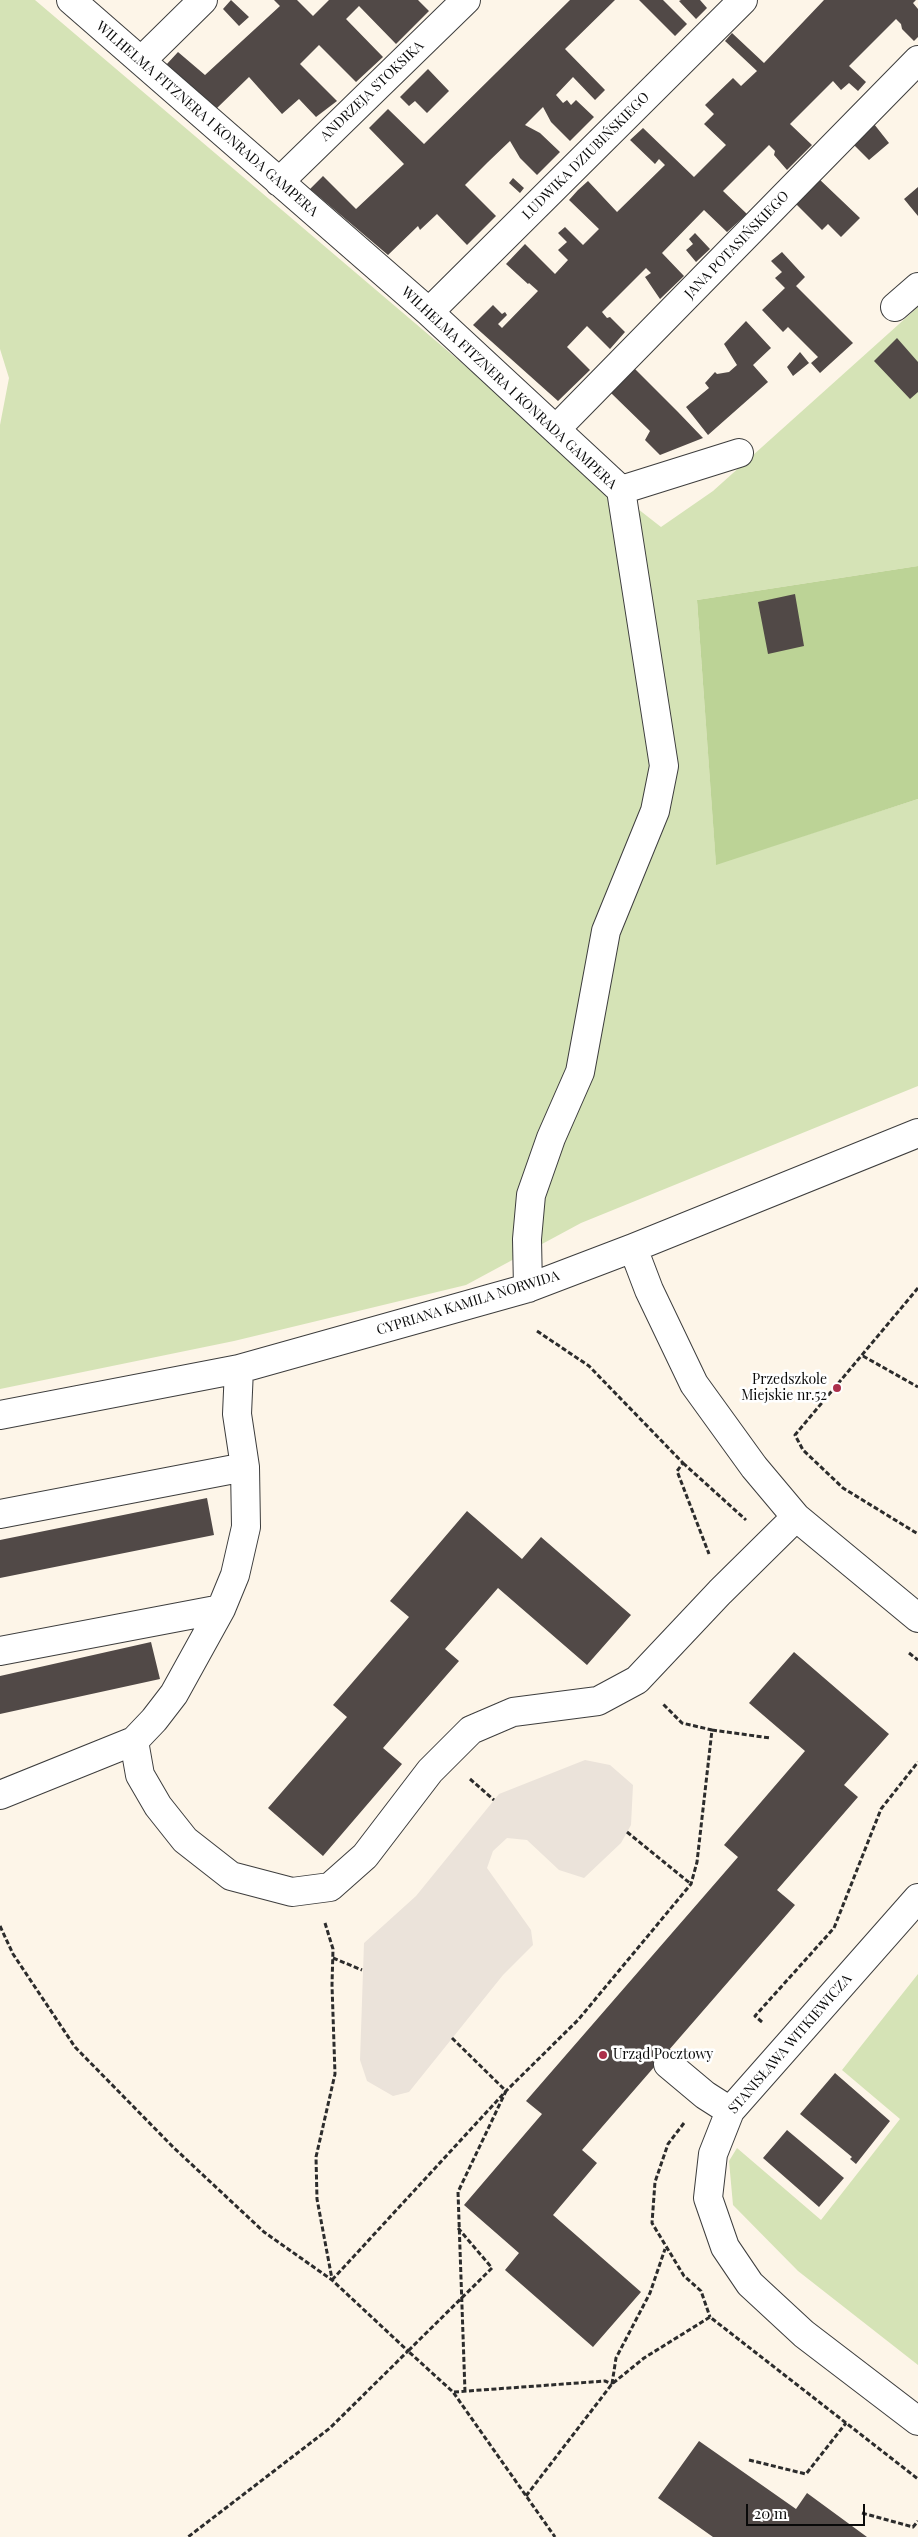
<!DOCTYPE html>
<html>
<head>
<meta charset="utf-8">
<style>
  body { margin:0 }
  #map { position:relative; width:918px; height:2537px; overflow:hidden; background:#fdf5e8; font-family:"Playfair Display",serif }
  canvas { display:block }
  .scale { position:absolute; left:746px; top:2504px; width:119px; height:22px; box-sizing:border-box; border:2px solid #0a0a0a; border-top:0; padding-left:6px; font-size:15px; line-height:18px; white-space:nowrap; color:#0a0a0a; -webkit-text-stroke:4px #fff; paint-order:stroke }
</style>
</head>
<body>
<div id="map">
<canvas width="918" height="2537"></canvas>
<div class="scale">20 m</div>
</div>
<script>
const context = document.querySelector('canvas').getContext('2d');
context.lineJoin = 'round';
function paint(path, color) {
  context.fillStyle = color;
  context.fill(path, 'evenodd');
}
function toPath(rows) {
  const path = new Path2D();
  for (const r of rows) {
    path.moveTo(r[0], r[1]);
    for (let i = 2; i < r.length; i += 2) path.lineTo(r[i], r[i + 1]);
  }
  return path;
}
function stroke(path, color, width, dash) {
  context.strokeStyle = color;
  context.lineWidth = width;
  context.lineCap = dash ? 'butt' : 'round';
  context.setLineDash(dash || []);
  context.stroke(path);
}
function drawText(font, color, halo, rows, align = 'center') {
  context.font = font + ' "Playfair Display",serif';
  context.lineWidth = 5;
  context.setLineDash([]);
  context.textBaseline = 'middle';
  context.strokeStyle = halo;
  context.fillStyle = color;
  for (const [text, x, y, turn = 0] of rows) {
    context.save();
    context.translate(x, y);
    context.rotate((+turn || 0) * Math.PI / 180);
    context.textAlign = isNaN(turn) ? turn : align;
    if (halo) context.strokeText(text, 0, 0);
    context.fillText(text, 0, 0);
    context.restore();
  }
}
paint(toPath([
  [0,0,35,0,583,466,661,527,713,491,918,307,918,566,697,600,716,864,918,799,918,1086,581,1223,466,1285,234,1341,0,1389,0,425,9,378,0,349],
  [918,1974,918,2365,798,2271,733,2205,729,2161,737,2148,821,2220,900,2119,842,2070]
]), '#d5e3b6');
paint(toPath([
  [918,566,918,799,716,865,697,600]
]), '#bcd396');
paint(toPath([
  [585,1760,610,1765,633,1785,631,1825,621,1843,584,1878,559,1870,527,1840,507,1838,493,1851,487,1868,531,1930,533,1945,503,1975,409,2092,393,2096,367,2081,360,2060,364,1943,416,1896,499,1794]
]), '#ebe3da');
paint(toPath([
  [231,0,249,17,239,26,223,9],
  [274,0,297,0,313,16,329,0,418,0,429,11,396,44,359,6,346,19,383,57,356,82,319,45,300,64,337,101,316,117,299,99,282,114,249,77,216,109,166,65,178,52,205,75,280,6],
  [570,0,615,0,565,49,605,90,595,100,573,77,556,95,563,103,567,100,571,105,576,100,594,117,570,141,551,122,543,107,525,125,540,133,560,152,537,175,520,158,510,141,488,162,465,185,496,216,467,245,437,214,420,230,418,226,388,255,310,189,323,176,356,209,404,164,369,128,388,109,424,144],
  [639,0,663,0,687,24,675,36],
  [681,0,700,0,707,8,696,19,679,1],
  [824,0,916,0,913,3,918,9,918,37,914,41,902,29,901,24,896,19,849,66,866,82,858,91,849,83,841,90,833,81,790,124,812,145,787,170,774,155,775,151,769,145,723,191,747,214,727,232,704,210,662,253,684,276,660,299,645,277,651,273,646,268,602,312,607,318,610,317,625,332,610,349,587,326,567,347,590,370,558,401,473,325,493,305,502,314,505,312,507,315,498,324,502,328,538,291,529,283,528,284,506,264,525,244,555,274,568,260,558,250,567,242,558,233,565,227,583,245,599,229,569,200,578,190,588,181,617,212,665,165,659,159,655,164,630,140,643,128,694,177,726,145,704,124,714,114,705,105,733,78,741,86,757,71,725,41,732,33,764,63],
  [428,69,449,91,427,113,415,101,409,106,400,97],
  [874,124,889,143,869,160,853,144],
  [817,177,860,218,841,237,828,224,822,230,793,201],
  [513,178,524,188,520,193,509,183],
  [918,187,918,216,904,199],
  [695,233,710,249,696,262,686,250,693,244,689,239],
  [782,252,805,277,796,286,853,343,820,373,811,363,818,357,788,327,783,332,762,310,785,288,775,278,782,272,771,261],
  [746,321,771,348,753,365,768,382,708,435,686,407,709,388,705,383,715,372,717,374,729,372,737,365,724,344],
  [897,338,918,362,918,392,910,399,874,361],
  [800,352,809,363,793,376,787,367],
  [634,368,678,412,703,438,660,455,645,440,650,431,611,393],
  [795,594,804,646,768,654,758,602],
  [207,1498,214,1535,0,1578,0,1540],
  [467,1511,522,1559,541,1537,631,1615,587,1665,498,1588,445,1649,459,1661,383,1748,402,1764,323,1856,268,1808,347,1717,333,1705,409,1617,390,1601],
  [151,1642,160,1679,0,1714,0,1676],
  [794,1652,889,1734,844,1785,858,1797,777,1890,795,1905,582,2150,597,2163,553,2215,641,2292,593,2347,505,2270,519,2253,464,2205,542,2114,526,2101,738,1857,724,1845,805,1751,749,1703],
  [835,2073,890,2121,856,2164,850,2159,852,2157,800,2114],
  [787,2130,844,2178,819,2207,763,2158],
  [699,2441,796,2509,807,2493,867,2537,713,2537,658,2498]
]), '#514947');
const minor = toPath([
  [71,0,429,312,621,490,664,766,655,811,606,931,580,1072,551,1138,531,1195,527,1239,528,1288],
  [141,61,203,0],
  [279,182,466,0],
  [895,307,918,287],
  [429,312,743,0],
  [556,429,918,60],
  [621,490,739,453],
  [633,1248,649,1290,694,1384,754,1467,796,1517,918,1618],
  [0,1415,239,1369,528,1288,633,1248,918,1133],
  [0,1514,245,1467],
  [0,1651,221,1609],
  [134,1741,140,1775,158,1806,185,1840,231,1876,292,1892,330,1887,365,1856,430,1771,471,1730,513,1712,598,1701,637,1680,720,1592,796,1517],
  [0,1795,134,1741,154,1720,174,1694,221,1609,235,1575,246,1527,245,1467,237,1414,239,1369],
  [918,1898,730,2111,713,2154,708,2198,725,2247,750,2284,804,2334,918,2421],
  [668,2064,705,2095,730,2111]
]);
stroke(minor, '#3d3d3d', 30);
stroke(toPath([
  [918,1288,795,1435,803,1450,843,1488,918,1534],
  [537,1331,589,1366,683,1463,677,1471,709,1554],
  [863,1356,918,1387],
  [683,1463,746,1520],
  [909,1653,918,1660],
  [712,1730,770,1738],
  [470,1779,494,1800],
  [627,1832,691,1884],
  [325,1923,333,1949,332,1985,335,2074,316,2157,317,2199,332,2279],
  [0,1926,13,1954,75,2047,173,2147,264,2232,332,2280,408,2351,330,2428,188,2537],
  [333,1958,362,1970],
  [762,2022,755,2016,834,1928,881,1809,918,1762],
  [452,2038,506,2091,458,2192,465,2392],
  [684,2123,668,2144,655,2182,652,2223,684,2276,701,2291,710,2317],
  [458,2228,492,2268,408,2351,453,2392,555,2537],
  [332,2280,506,2091,578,2020,691,1884,697,1862,712,1730,682,1723,662,1703],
  [612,2384,616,2358,650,2293,665,2249],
  [454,2392,605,2381,612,2384],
  [749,2460,806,2474,846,2423],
  [526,2496,612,2384,644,2358,710,2317,918,2479],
  [862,2513,913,2527,918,2521]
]), '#2c2c2c', 3, [5, 2.5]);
stroke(minor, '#fff', 28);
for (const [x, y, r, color] of [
  [837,1388,5,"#ac2f4a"],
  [603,2055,5,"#ac2f4a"]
]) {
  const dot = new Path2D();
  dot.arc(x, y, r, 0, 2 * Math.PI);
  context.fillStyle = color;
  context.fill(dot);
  stroke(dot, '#fff', 2);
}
drawText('14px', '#0a0a0a', '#fff', [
  ["ANDRZEJA STOKSIKA",372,91,-44],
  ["WILHELMA FITZNERA I KONRADA GAMPERA",207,119,41],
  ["LUDWIKA DZIUBIŃSKIEGO",586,156,-45],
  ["JANA POTASIŃSKIEGO",737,245,-46],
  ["WILHELMA FITZNERA I KONRADA GAMPERA",509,388,43],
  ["CYPRIANA KAMILA NORWIDA",468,1303,-17],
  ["STANISŁAWA WITKIEWICZA",790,2044,-49]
]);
drawText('14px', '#0a0a0a', '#fff', [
  ["Przedszkole",827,1380],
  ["Miejskie nr.52",827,1396],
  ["Urząd Pocztowy",613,2055,"left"]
], 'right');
</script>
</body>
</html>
